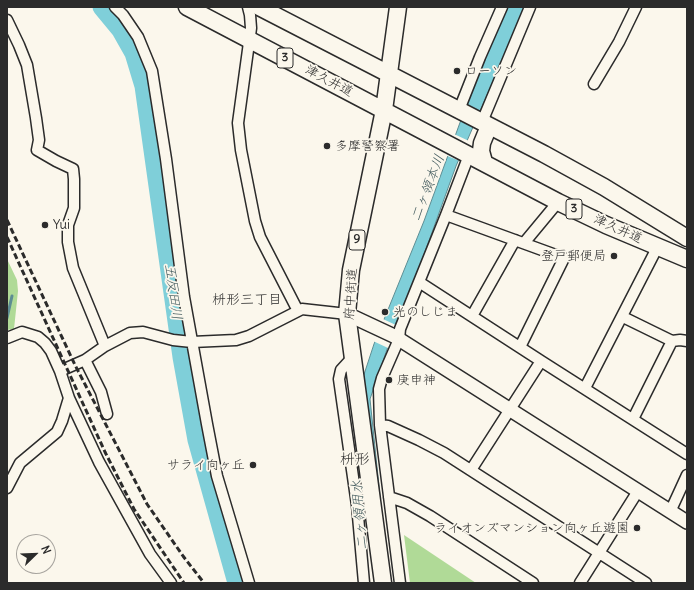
<!DOCTYPE html>
<html>
<head>
<meta charset="utf-8">
<style>
  body { margin:0 }
  #map { position:relative; width:694px; height:590px; overflow:hidden; background:#fbf7ec; font-family:Delius,sans-serif }
  canvas { display:block }
  .frame { position:absolute; inset:0; border:8px solid #2b2b2b; pointer-events:none }
  .north { position:absolute; left:16px; top:534px; width:40px; height:40px; box-sizing:border-box; background:#fbf7ec; border:1px solid #a8a59f; border-radius:50%; rotate:67deg; font-size:11px; font-weight:700; line-height:16px; text-align:center; color:#2b2b2b }
  .north::after { content:''; display:block; margin:auto; width:14px; height:18px; background:#2b2b2b; clip-path:polygon(50% 0,100% 100%,50% 72%,0 100%) }
</style>
</head>
<body>
<div id="map">
<canvas width="694" height="590"></canvas>
<div class="frame"></div>
<div class="north">N</div>
</div>
<script>
const context = document.querySelector('canvas').getContext('2d');
context.lineJoin = 'round';
function paint(path, color) {
  context.fillStyle = color;
  context.fill(path, 'evenodd');
}
function toPath(rows) {
  const path = new Path2D();
  for (const r of rows) {
    path.moveTo(r[0], r[1]);
    for (let i = 2; i < r.length; i += 2) path.lineTo(r[i], r[i + 1]);
  }
  return path;
}
function stroke(path, color, width, dash) {
  context.strokeStyle = color;
  context.lineWidth = width;
  context.lineCap = dash ? 'butt' : 'round';
  context.setLineDash(dash || []);
  context.stroke(path);
}
function drawText(font, color, halo, rows, align = 'center') {
  context.font = font + ' Delius,"Klee One",sans-serif';
  context.lineWidth = 3.5;
  context.setLineDash([]);
  context.textBaseline = 'middle';
  context.strokeStyle = halo;
  context.fillStyle = color;
  for (const [text, x, y, turn = 0] of rows) {
    context.save();
    context.translate(x, y);
    context.rotate((+turn || 0) * Math.PI / 180);
    context.textAlign = isNaN(turn) ? turn : align;
    if (halo) context.strokeText(text, 0, 0);
    context.fillText(text, 0, 0);
    context.restore();
  }
}
paint(toPath([
  [7,259,17,280,18,291,14,329,7,330],
  [404,535,476,583,410,583]
]), '#b0da97');
const water = toPath([
  [505,7,524,7,501,63,456,166,413,285,396,323,370,399,389,583,375,583,354,405,374,344,424,221,484,57,505,7]
]);
paint(water, '#7fcfd9');
stroke(water, '#5d8d93', 1);
paint(toPath([
  [454,134,469,141,460,161,445,155],
  [383,319,398,326,388,348,373,341]
]), '#fbf7ec');
stroke(toPath([
  [7,318,12,296]
]), '#5d8d93', 3);
stroke(toPath([
  [237,583,240,574]
]), '#7fcfd9', 11);
stroke(toPath([
  [102,7,121,30,134,53,144,86,182,357,197,440,237,583]
]), '#7fcfd9', 19);
const minor = toPath([
  [115,7,123,15,138,37,152,71,166,159,184,297,207,424,217,476,249,583],
  [248,7,250,15,251,28,238,123,241,150,255,221,260,237,298,311],
  [7,20,19,45,27,65,36,118,39,140,37,150,56,161,73,169,74,179,74,208,68,225,68,242,73,268,105,346],
  [594,84,619,42,636,7],
  [459,110,480,57,502,7],
  [482,122,530,7],
  [446,215,564,258,520,347],
  [524,243,558,202],
  [419,282,541,361,471,470],
  [472,316,515,240],
  [623,317,672,341,680,340,687,341],
  [7,338,22,332,38,337,45,343,51,351,60,371,69,398,99,462,150,554,171,583],
  [353,357,341,370,339,379,357,505,364,583],
  [85,360,101,392,107,414],
  [541,361,687,454],
  [60,371,85,360,105,346,130,333,143,332,173,340,192,342,236,340,249,336,302,309,347,314],
  [585,388,658,246],
  [633,419,672,341],
  [380,425,388,426,419,440,444,453,646,583],
  [7,488,20,463,57,432,62,421,69,398],
  [389,497,407,503,430,516,533,583],
  [670,512,687,475],
  [400,583,380,425,379,389,382,378,399,339,400,329,446,215,469,155],
  [580,583,638,491]
]);
const tertiary = toPath([
  [347,314,394,336,687,522]
]);
const primary = toPath([
  [187,7,558,202,606,225,687,259],
  [259,7,544,154,604,187,687,238],
  [484,162,481,151,482,143,489,126],
  [383,583,347,314,351,270,384,110,398,7]
]);
stroke(minor, '#2b2b2b', 13);
stroke(tertiary, '#2b2b2b', 16);
stroke(primary, '#2b2b2b', 19);
stroke(minor, '#fbf7ec', 10);
stroke(tertiary, '#fbf7ec', 13);
stroke(primary, '#fbf7ec', 16);
stroke(toPath([
  [7,220,75,365,147,504,183,556,204,583],
  [7,237,105,452,134,509,184,583]
]), '#2b2b2b', 3, [6, 3]);
for (const [x, y, r, color] of [
  [457,71,4,"#2b2b2b"],
  [327,146,4,"#2b2b2b"],
  [45,225,4,"#2b2b2b"],
  [614,256,4,"#2b2b2b"],
  [385,312,4,"#2b2b2b"],
  [389,380,4,"#2b2b2b"],
  [253,465,4,"#2b2b2b"],
  [637,528,4,"#2b2b2b"]
]) {
  const dot = new Path2D();
  dot.arc(x, y, r, 0, 2 * Math.PI);
  context.fillStyle = color;
  context.fill(dot);
  stroke(dot, '#fbf7ec', 1.5);
}
for (const [x, y, w] of [
  [285,58,16],
  [574,209,16],
  [357,240,16]
]) {
  const box = new Path2D();
  box.roundRect(x - w / 2, y - 10, w, 20, 3);
  context.fillStyle = '#fbf7ec';
  context.fill(box);
  stroke(box, '#2b2b2b', 1);
}
drawText('bold 12px', '#2b2b2b', null, [
  ["3",285,58],
  ["3",574,209],
  ["9",357,240]
]);
drawText('13px', '#2b2b2b', '#fbf7ec', [
  ["ローソン",465,71],
  ["多摩警察署",335,146],
  ["Yui",53,225],
  ["登戸郵便局",606,256,"right"],
  ["光のしじま",393,312],
  ["庚申神",397,380],
  ["サライ向ヶ丘",245,465,"right"],
  ["ライオンズマンション向ヶ丘遊園",629,528,"right"]
], 'left');
drawText('13px', '#2b2b2b', '#fbf7ec', [
  ["津久井道",329,81,28],
  ["津久井道",618,229,24],
  ["府中街道",351,294,-86]
]);
drawText('italic 14px', '#445c5f', '#fbf7ec', [
  ["二ヶ領本川",428,188,-69],
  ["五反田川",173,292,82],
  ["二ヶ領用水",360,515,-95]
]);
drawText('14px', '#2b2b2b', '#fbf7ec', [
  ["枡形三丁目",247,300]
]);
drawText('15px', '#2b2b2b', '#fbf7ec', [
  ["枡形",355,460]
]);
</script>
</body>
</html>
